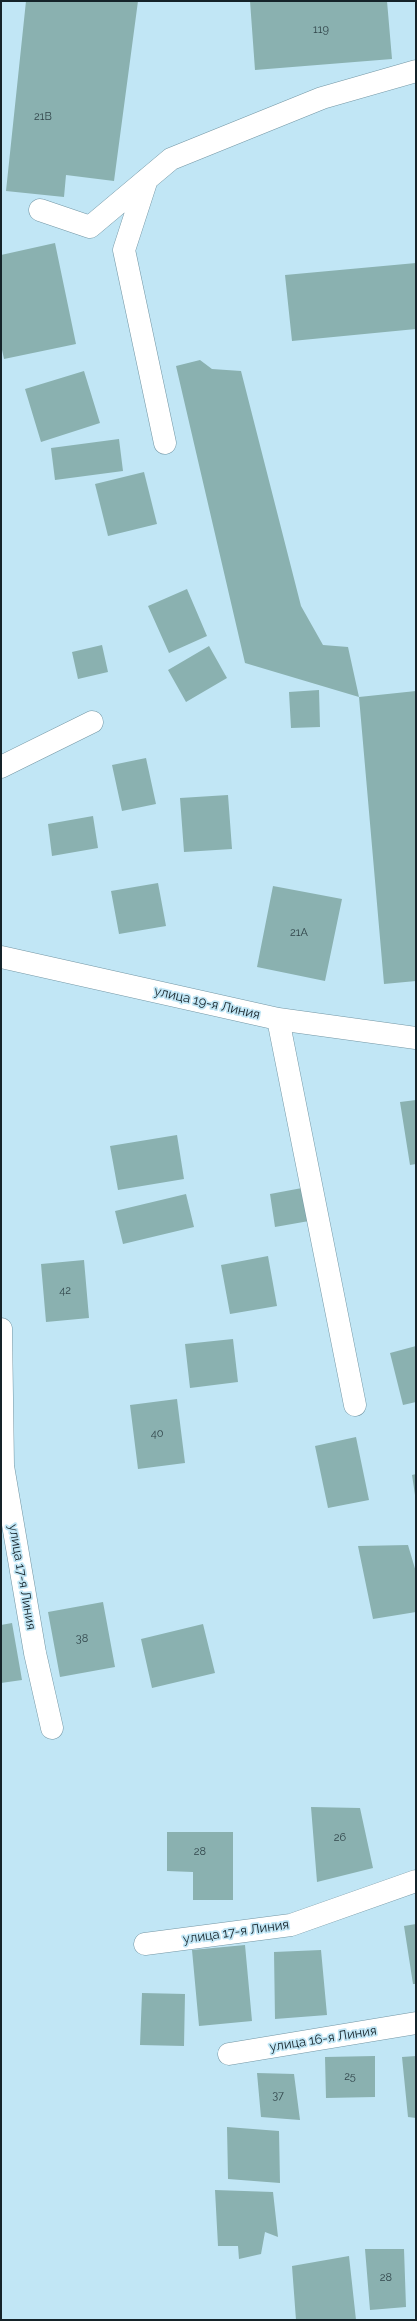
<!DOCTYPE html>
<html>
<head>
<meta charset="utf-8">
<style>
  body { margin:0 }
  #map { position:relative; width:417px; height:2321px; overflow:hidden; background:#c1e6f5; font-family:Raleway,sans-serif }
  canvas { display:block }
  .frame { position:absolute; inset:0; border:2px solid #152329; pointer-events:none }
</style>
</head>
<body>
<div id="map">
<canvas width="417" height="2321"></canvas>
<div class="frame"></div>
</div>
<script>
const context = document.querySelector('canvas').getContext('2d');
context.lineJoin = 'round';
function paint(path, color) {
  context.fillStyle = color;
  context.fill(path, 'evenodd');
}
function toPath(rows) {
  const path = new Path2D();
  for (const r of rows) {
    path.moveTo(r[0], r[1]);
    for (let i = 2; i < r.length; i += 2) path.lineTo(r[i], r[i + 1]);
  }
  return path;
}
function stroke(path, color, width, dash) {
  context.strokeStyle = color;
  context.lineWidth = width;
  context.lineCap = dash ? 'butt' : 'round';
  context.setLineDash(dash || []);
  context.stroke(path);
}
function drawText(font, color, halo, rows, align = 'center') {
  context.font = font + ' Raleway,sans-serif';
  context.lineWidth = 3.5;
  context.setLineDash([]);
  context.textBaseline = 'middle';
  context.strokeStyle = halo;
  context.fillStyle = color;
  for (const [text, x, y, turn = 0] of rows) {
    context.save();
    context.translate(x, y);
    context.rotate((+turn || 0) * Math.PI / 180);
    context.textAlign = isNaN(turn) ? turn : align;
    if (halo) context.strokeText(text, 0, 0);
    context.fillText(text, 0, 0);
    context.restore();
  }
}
paint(toPath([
  [26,1,138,1,114,181,66,175,64,197,6,191],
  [250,1,387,1,392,59,255,70],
  [55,243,76,344,4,359,1,345,1,255],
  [416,263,416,329,292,341,285,275],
  [200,360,212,369,241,371,301,606,323,645,348,647,359,697,245,663,176,366],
  [84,371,100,423,41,442,25,389],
  [119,439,123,471,55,480,51,448],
  [144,472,157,524,108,536,95,484],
  [187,589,207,636,169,653,148,606],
  [102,645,108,672,78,679,72,652],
  [209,646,227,678,186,702,168,670],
  [319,690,320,727,291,728,289,692],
  [416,691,416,981,384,984,359,697],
  [146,758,156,804,122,811,112,765],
  [228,795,232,849,184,852,180,798],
  [93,816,98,848,52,856,48,824],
  [158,883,166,926,119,934,111,891],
  [273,886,342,899,325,981,257,967],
  [416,1100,416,1164,410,1165,400,1102],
  [177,1135,184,1179,118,1190,110,1146],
  [302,1188,309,1221,275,1227,270,1194],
  [186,1194,194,1227,123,1244,115,1211],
  [268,1256,277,1306,230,1314,221,1265],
  [84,1260,89,1318,46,1322,41,1264],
  [233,1339,238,1382,190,1388,185,1344],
  [416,1346,416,1402,403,1405,390,1353],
  [177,1399,185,1463,138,1469,130,1405],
  [356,1437,369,1500,328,1508,315,1446],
  [416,1474,416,1495,415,1495,412,1475],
  [408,1545,416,1572,416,1612,373,1619,358,1546],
  [103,1602,115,1667,60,1677,48,1612],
  [12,1623,22,1680,1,1683,1,1625],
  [203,1624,215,1673,152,1688,141,1639],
  [311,1807,360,1808,373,1868,317,1882],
  [167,1832,233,1832,233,1900,193,1900,193,1872,167,1871],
  [416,1924,416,1984,413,1984,404,1926],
  [245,1945,252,2021,199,2026,192,1950],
  [321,1950,327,2015,275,2019,274,1952],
  [142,1993,185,1994,184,2046,140,2045],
  [375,2056,375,2097,326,2098,325,2057],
  [416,2056,416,2118,408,2117,402,2057],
  [257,2073,294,2074,300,2120,261,2117],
  [227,2127,279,2131,280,2183,228,2179],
  [215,2190,273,2192,278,2237,265,2232,261,2254,239,2259,238,2246,218,2246],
  [365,2249,404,2249,406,2307,370,2310],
  [349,2256,356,2320,296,2320,292,2266]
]), '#8ab1b0');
const minor = toPath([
  [147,179,124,250,165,443],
  [40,210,90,227,171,159,322,98,416,71],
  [1,767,92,722],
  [1,957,278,1019,416,1038],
  [278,1019,355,1405],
  [1,1329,3,1466,35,1653,52,1728],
  [145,1944,291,1925,416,1881],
  [229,2054,416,2023]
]);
stroke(minor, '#7396a4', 23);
stroke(minor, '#fff', 22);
drawText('11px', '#32464b', null, [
  ["119",321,30],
  ["21В",43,117],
  ["21А",299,933],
  ["42",65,1291],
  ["40",157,1434],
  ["38",82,1639],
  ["26",340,1838],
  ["28",200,1852],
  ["25",350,2077],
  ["37",278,2096],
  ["28",386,2278]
]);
drawText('13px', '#152329', '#c1e6f5', [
  ["улица 19-я Линия",207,1003,13],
  ["улица 17-я Линия",22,1577,80],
  ["улица 17-я Линия",236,1932,-8],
  ["улица 16-я Линия",323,2039,-9]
]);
</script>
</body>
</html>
